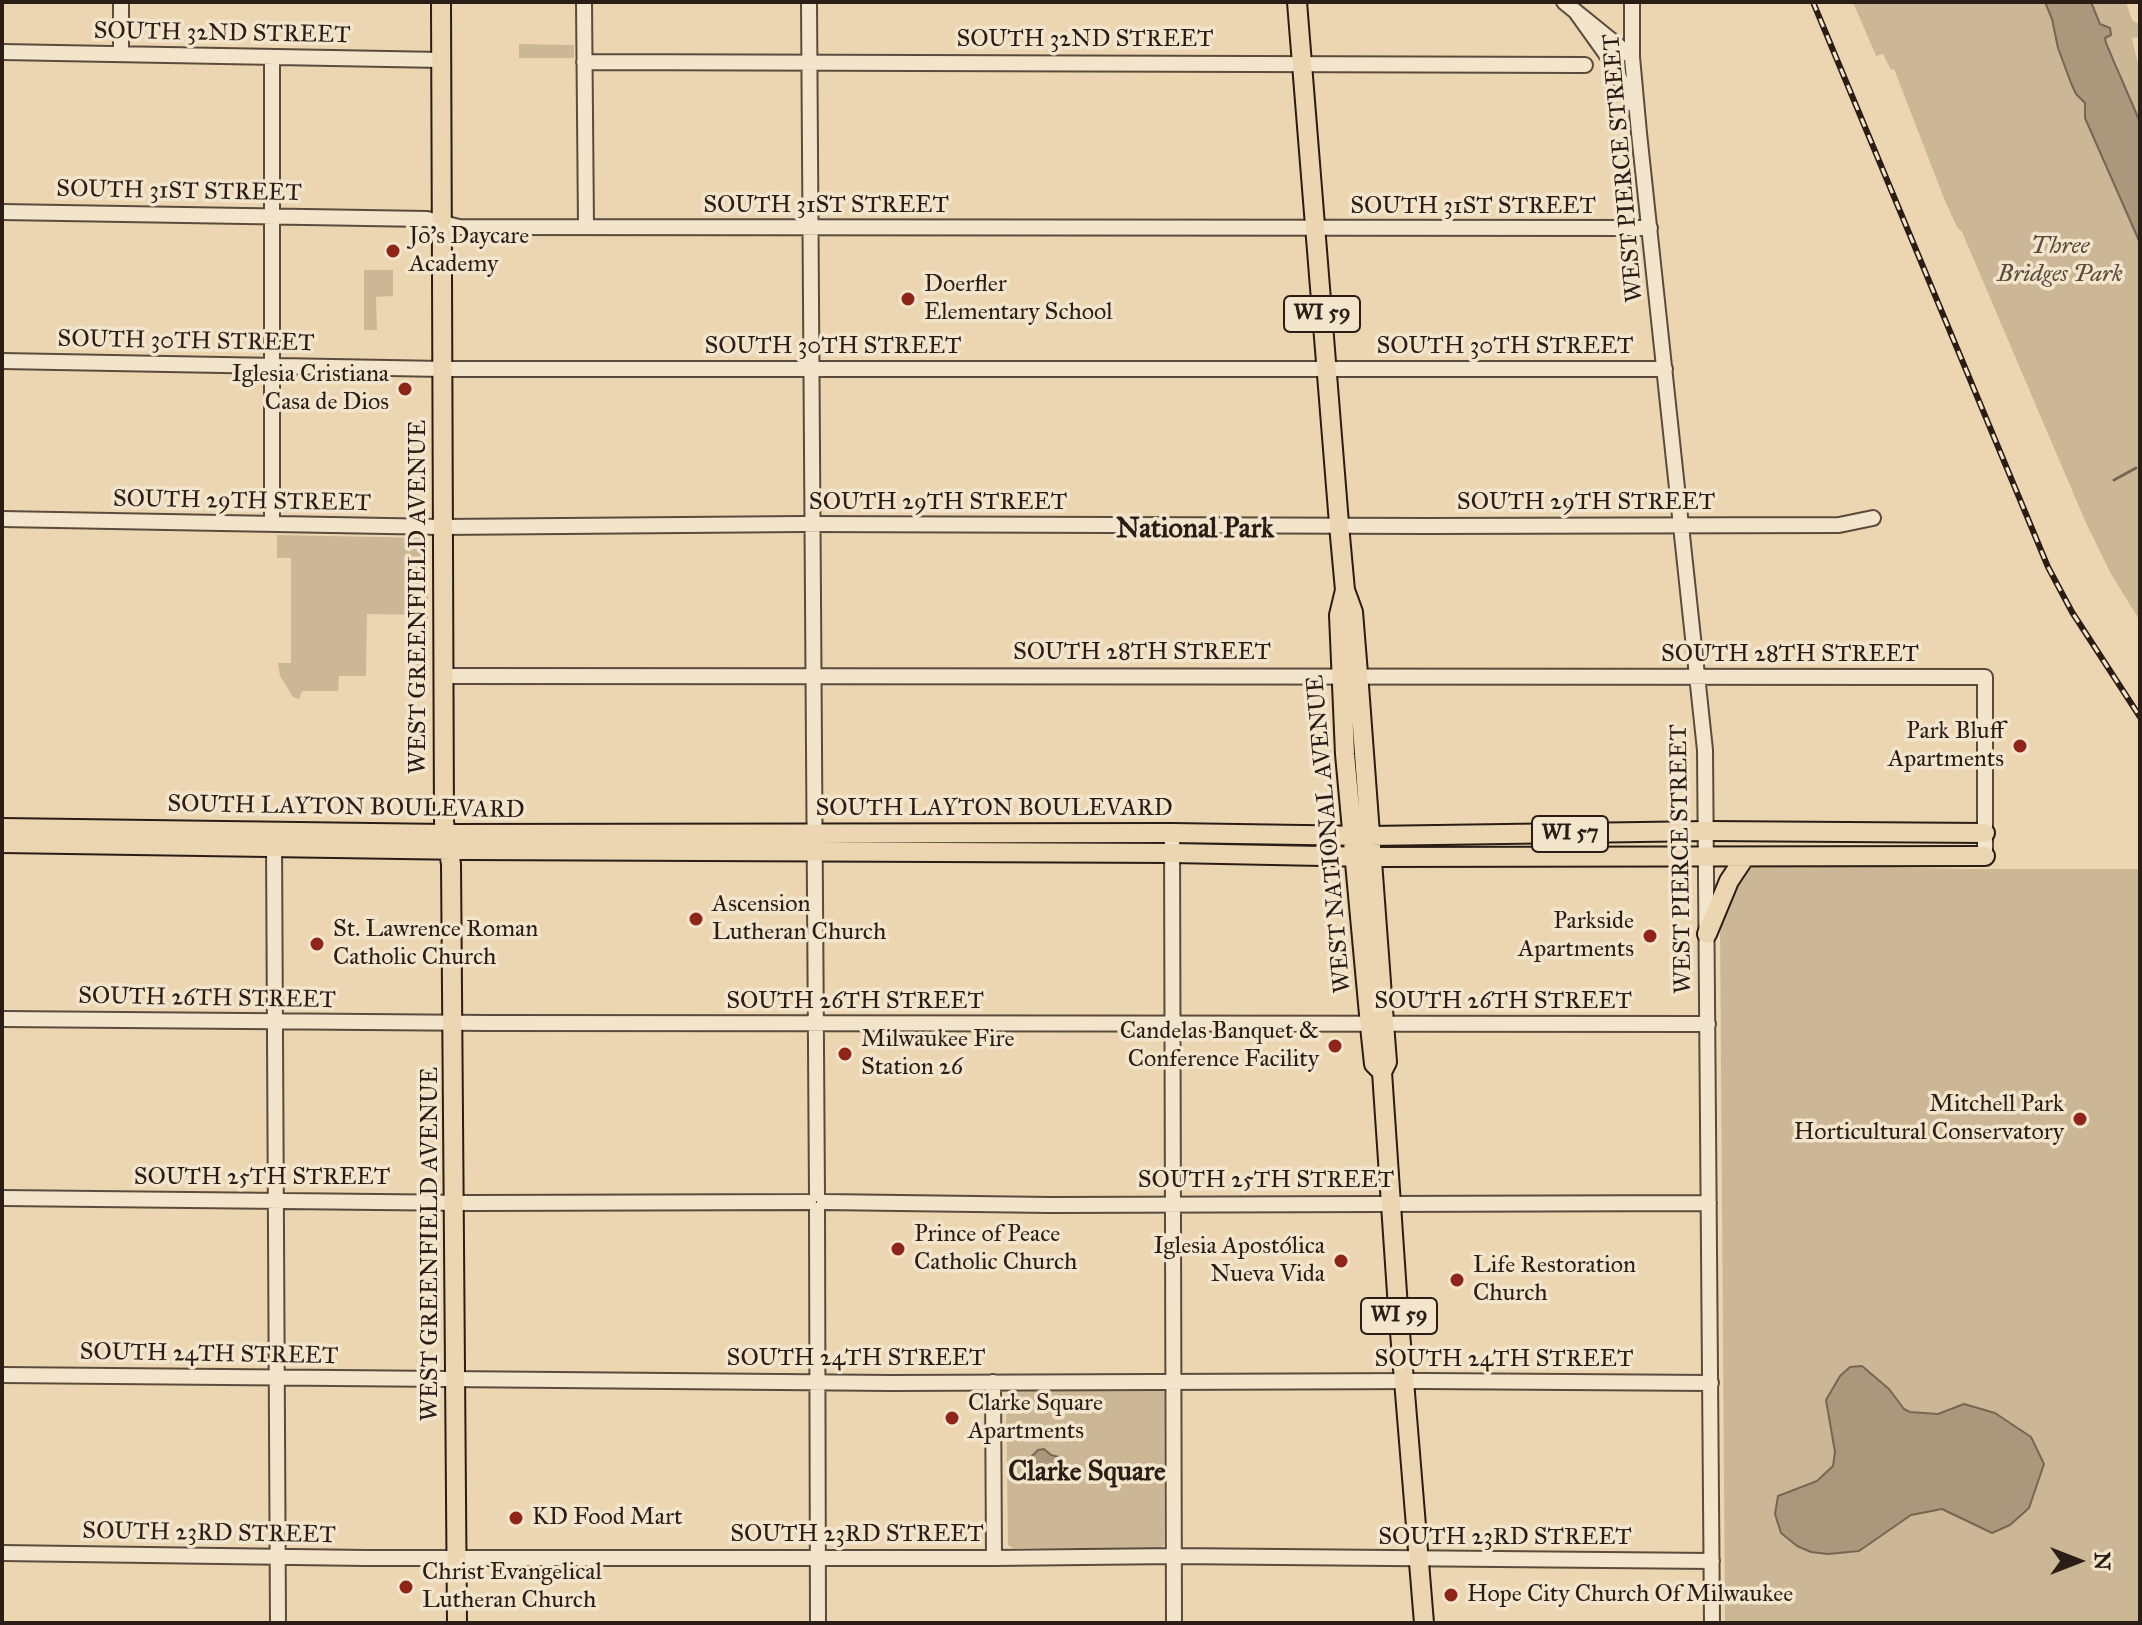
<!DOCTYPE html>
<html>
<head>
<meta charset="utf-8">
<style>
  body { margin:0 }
  #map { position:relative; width:2142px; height:1625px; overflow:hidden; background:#ecd6b1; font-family:"IM FELL Great Primer",serif }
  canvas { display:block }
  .frame { position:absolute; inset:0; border:4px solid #2a1d15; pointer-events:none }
  .north { position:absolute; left:2038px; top:1521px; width:80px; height:80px; -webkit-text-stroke:6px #f3e4cc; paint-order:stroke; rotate:90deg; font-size:22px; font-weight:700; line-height:32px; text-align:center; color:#2a1d15 }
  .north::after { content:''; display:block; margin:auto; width:28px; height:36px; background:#2a1d15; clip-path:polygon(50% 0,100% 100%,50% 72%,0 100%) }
</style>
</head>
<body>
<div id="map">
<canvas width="2142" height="1625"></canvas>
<div class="frame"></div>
<div class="north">N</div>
</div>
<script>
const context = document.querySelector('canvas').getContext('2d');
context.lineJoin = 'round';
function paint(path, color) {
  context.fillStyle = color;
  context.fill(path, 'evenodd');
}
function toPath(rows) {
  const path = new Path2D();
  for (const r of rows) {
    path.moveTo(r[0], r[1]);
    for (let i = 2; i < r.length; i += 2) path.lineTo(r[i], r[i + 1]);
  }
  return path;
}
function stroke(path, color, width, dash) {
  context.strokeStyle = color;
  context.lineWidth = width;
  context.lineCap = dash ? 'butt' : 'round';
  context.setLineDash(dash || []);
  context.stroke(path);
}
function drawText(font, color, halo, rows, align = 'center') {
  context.font = font + ' "IM FELL Great Primer",serif';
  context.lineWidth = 7;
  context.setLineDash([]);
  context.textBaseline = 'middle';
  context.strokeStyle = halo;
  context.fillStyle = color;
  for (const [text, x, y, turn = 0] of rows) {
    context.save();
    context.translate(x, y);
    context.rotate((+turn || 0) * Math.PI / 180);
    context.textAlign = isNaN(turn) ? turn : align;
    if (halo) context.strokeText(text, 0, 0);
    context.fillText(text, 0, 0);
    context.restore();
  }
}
paint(toPath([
  [1853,2,2045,2,2052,19,2058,48,2071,83,2076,94,2085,103,2085,119,2140,243,2140,621,2111,574,2086,523,1962,232,1957,227,1945,201,1894,69,1891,70,1883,54,1876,56],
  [2091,2,2126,2,2132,20,2140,25,2140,37,2132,38,2140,72,2140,122,2129,102,2117,64,2106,43,2102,26],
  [519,44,574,45,574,58,519,58],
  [364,270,393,270,393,296,376,297,377,330,364,330],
  [277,535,428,538,428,670,420,669,411,658,411,649,423,649,424,615,367,614,366,676,339,676,338,691,302,691,299,699,293,697,280,676,278,663,291,663,291,558,277,558],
  [1751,863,1965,869,2140,869,2140,1623,1725,1623,1720,925,1741,868],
  [1012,1388,1158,1388,1164,1392,1164,1545,1159,1548,1013,1548,1008,1545,1006,1395]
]), '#cbb796');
const water = toPath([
  [2045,2,2091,2,2100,24,2110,28,2111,35,2105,38,2106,43,2140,122,2140,243,2085,118,2085,103,2076,94,2071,83,2058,48,2052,19,2045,2],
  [1862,1366,1889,1389,1904,1409,1910,1412,1938,1414,1964,1404,1995,1413,2031,1437,2044,1464,2029,1508,2010,1525,1992,1533,1942,1509,1911,1515,1859,1551,1828,1554,1811,1552,1797,1546,1781,1533,1775,1514,1778,1496,1817,1481,1833,1466,1835,1452,1826,1400,1840,1376,1850,1367,1862,1366],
  [1044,1449,1051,1455,1063,1458,1062,1467,1035,1466,1032,1456,1038,1450,1044,1449]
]);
paint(water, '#aa977c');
stroke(water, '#776653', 2);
stroke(toPath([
  [2114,480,2136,468]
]), '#776653', 3);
const minor = toPath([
  [584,2,586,227],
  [809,2,817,1194],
  [1564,2,1632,57],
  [1632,2,1632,57,1639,133,1705,750,1712,1623],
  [1576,12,1611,61,1632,104],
  [2,52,442,60],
  [121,53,121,2],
  [272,58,272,524],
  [584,62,1585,65],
  [2,212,427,219,459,227,1650,228],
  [2,361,443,369,1665,369],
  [2,519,442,527,803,524,1427,526,1839,525,1873,518],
  [444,676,1985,677,1985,856],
  [1172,833,1174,1623],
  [274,839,278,1623],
  [2,1019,487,1023,1708,1024],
  [2,1198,471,1203,809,1202],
  [824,1202,1050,1205,1709,1203],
  [817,1210,818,1623],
  [2,1375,891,1383,1424,1381,1711,1383],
  [993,1382,994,1558],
  [2,1553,366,1558,994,1558,1174,1556,1712,1561]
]);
const major = toPath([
  [441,2,444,822,451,864,457,1623],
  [1297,2,1340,536,1345,590,1353,612,1359,686,1385,1036,1387,1062,1382,1072,1398,1308,1424,1623],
  [1345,590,1339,615,1345,754,1371,1036,1374,1064,1382,1072],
  [2,828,446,834,1172,833,1369,836,1708,831,1985,833],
  [2,843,467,850,1172,853,1372,857,1985,856],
  [1707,934,1729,881,1745,857]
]);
stroke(minor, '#5a4b3c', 18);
stroke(major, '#2a1d15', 22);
stroke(minor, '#f3e4cc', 14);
stroke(major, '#ecd6b1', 18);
const rail = toPath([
  [1813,2,2048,567,2072,612,2140,717]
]);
stroke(rail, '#2a1d15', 6);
stroke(rail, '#f3e4cc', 3, [9]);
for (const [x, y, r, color] of [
  [393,251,8,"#8f2418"],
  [908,299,8,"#8f2418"],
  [405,389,8,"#8f2418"],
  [2020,746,8,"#8f2418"],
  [696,919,8,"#8f2418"],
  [1650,936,8,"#8f2418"],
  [317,944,8,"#8f2418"],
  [1335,1046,8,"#8f2418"],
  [845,1054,8,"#8f2418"],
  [2080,1119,8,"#8f2418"],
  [898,1249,8,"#8f2418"],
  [1341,1261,8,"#8f2418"],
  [1457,1280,8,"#8f2418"],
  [952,1418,8,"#8f2418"],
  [516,1518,8,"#8f2418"],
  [406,1587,8,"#8f2418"],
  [1451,1595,8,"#8f2418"]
]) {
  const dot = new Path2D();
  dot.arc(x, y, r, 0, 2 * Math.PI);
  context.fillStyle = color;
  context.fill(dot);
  stroke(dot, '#f3e4cc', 3);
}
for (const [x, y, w] of [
  [1322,314,76],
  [1570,834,76],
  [1399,1316,76]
]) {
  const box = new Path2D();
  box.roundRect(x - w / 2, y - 18, w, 36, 6);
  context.fillStyle = '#f3e4cc';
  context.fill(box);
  stroke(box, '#2a1d15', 2);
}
drawText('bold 22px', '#2a1d15', null, [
  ["WI 59",1322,314],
  ["WI 57",1570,834],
  ["WI 59",1399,1316]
]);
drawText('24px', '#2a1d15', '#f3e4cc', [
  ["SOUTH 32ND STREET",222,34,1],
  ["SOUTH 32ND STREET",1085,40],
  ["WEST PIERCE STREET",1624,168,-95],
  ["SOUTH 31ST STREET",179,192,1],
  ["SOUTH 31ST STREET",826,206],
  ["SOUTH 31ST STREET",1473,207],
  ["SOUTH 30TH STREET",186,342,1],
  ["SOUTH 30TH STREET",833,347],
  ["SOUTH 30TH STREET",1505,347],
  ["SOUTH 29TH STREET",242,502,1],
  ["SOUTH 29TH STREET",938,503],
  ["SOUTH 29TH STREET",1586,503],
  ["WEST GREENFIELD AVENUE",419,597,-90],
  ["SOUTH 28TH STREET",1142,653],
  ["SOUTH 28TH STREET",1790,655],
  ["SOUTH LAYTON BOULEVARD",346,808,1],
  ["SOUTH LAYTON BOULEVARD",994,809],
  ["WEST NATIONAL AVENUE",1330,834,-95],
  ["WEST PIERCE STREET",1682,859,-91],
  ["SOUTH 26TH STREET",207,999,1],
  ["SOUTH 26TH STREET",855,1002],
  ["SOUTH 26TH STREET",1503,1002],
  ["SOUTH 25TH STREET",262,1178],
  ["SOUTH 25TH STREET",1266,1181],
  ["WEST GREENFIELD AVENUE",431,1244,-90],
  ["SOUTH 24TH STREET",209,1355,1],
  ["SOUTH 24TH STREET",856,1359],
  ["SOUTH 24TH STREET",1504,1360],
  ["SOUTH 23RD STREET",209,1534,1],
  ["SOUTH 23RD STREET",857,1535],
  ["SOUTH 23RD STREET",1505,1538]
]);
drawText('24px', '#2a1d15', '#f3e4cc', [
  ["Jo's Daycare",409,237],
  ["Academy",409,265],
  ["Doerfler",924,285],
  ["Elementary School",924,313],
  ["Iglesia Cristiana",389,375,"right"],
  ["Casa de Dios",389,403,"right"],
  ["Park Bluff",2004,732,"right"],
  ["Apartments",2004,760,"right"],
  ["Ascension",712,905],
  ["Lutheran Church",712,933],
  ["Parkside",1634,922,"right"],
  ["Apartments",1634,950,"right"],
  ["St. Lawrence Roman",333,930],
  ["Catholic Church",333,958],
  ["Candelas Banquet &",1319,1032,"right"],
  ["Conference Facility",1319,1060,"right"],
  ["Milwaukee Fire",861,1040],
  ["Station 26",861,1068],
  ["Mitchell Park",2064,1105,"right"],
  ["Horticultural Conservatory",2064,1133,"right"],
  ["Prince of Peace",914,1235],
  ["Catholic Church",914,1263],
  ["Iglesia Apostólica",1325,1247,"right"],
  ["Nueva Vida",1325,1275,"right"],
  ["Life Restoration",1473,1266],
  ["Church",1473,1294],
  ["Clarke Square",968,1404],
  ["Apartments",968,1432],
  ["KD Food Mart",532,1518],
  ["Christ Evangelical",422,1573],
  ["Lutheran Church",422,1601],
  ["Hope City Church Of Milwaukee",1467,1595]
], 'left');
drawText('italic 24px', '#5a4b3c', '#f3e4cc', [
  ["Three",2060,247],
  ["Bridges Park",2060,275]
]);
drawText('bold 28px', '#2a1d15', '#f3e4cc', [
  ["National Park",1195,530],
  ["Clarke Square",1087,1473]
]);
</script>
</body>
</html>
